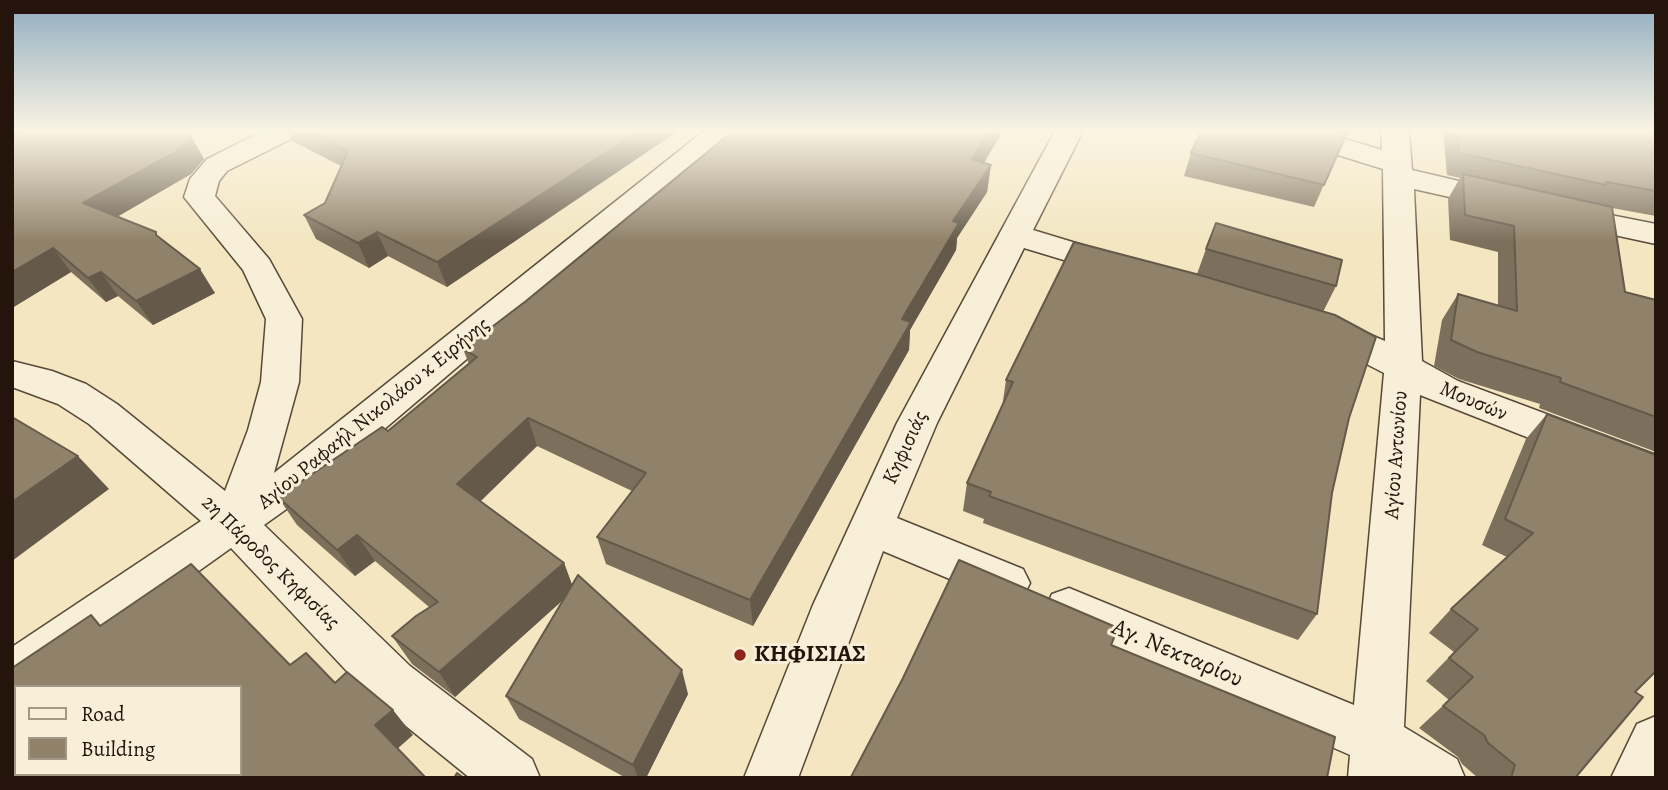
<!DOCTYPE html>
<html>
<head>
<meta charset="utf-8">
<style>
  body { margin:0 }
  #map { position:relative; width:1668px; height:790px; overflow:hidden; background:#f3e6c1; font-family:Alegreya,serif }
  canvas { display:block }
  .frame { position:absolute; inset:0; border:14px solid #24140b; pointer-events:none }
  .legend { position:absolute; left:14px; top:685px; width:228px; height:91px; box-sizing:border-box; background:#f7efd7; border:2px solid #a39785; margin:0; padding:9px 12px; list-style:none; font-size:21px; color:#24140b }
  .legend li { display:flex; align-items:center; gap:14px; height:35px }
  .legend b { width:35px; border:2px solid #a39785 }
</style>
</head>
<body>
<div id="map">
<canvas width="1668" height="790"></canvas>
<div class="frame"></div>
<ul class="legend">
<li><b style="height:9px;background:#f7efd7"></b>Road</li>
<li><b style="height:19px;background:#90816a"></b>Building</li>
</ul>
</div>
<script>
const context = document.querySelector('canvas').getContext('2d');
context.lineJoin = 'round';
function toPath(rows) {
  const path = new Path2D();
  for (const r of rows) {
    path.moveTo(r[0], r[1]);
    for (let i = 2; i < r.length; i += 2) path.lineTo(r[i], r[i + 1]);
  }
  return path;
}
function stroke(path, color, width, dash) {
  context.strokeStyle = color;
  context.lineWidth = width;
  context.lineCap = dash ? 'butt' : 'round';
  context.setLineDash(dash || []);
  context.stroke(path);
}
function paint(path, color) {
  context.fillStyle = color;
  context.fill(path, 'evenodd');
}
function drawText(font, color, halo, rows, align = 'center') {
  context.font = font + ' Alegreya,serif';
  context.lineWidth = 6;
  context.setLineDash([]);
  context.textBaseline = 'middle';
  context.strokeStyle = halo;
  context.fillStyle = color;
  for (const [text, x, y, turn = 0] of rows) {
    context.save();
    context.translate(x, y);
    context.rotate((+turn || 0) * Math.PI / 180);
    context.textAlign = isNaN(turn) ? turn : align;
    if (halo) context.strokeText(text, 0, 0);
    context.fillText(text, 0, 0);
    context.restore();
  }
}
const minor = toPath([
  [263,131,299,131,295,137,227,171,219,181,215,196,269,259,302,319,299,382,274,473,704,131,735,131,309,493,264,525,410,666,532,759,540,778,470,778,374,700,231,548,36,687,16,687,16,697,12,698,12,647,201,521,89,424,58,404,12,387,12,361,52,371,86,384,117,404,225,491,248,430,261,382,266,319,243,270,184,197,190,179,207,159,263,131],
  [1055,131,1083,131,1033,230,1132,260,1137,267,1132,274,1120,277,1024,248,937,423,897,518,1023,569,1030,583,1023,597,1007,603,883,551,798,778,744,778,813,605,897,423,1055,131],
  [1276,131,1319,131,1382,150,1381,131,1409,131,1412,170,1514,194,1518,200,1514,206,1503,209,1414,189,1422,361,1458,381,1656,455,1656,488,1420,395,1404,727,1457,759,1465,778,1348,778,1350,755,1052,624,1045,609,1052,594,1069,588,1354,705,1384,373,1312,336,1307,328,1312,320,1325,316,1385,341,1383,169,1280,137,1276,131],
  [1565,206,1656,224,1656,244,1554,222,1549,215,1554,208,1565,206],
  [1656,716,1656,778,1611,778,1637,724,1656,716]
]);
stroke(minor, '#584838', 3);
paint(minor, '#f7efd7');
paint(toPath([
  [12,131,191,136,204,159,191,174,117,217,161,239,215,293,153,325,118,296,106,302,71,272,12,308],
  [288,131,678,131,447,287,388,256,369,268,316,239,304,215,325,203,341,166,292,141],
  [1003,131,984,163,991,165,987,192,957,238,956,250,910,330,909,350,753,626,606,564,597,537,632,491,537,446,481,501,564,563,572,585,688,694,646,778,626,778,519,719,506,696,564,599,455,697,412,664,392,636,429,607,375,561,355,576,297,525,278,497,388,431,469,364,463,349],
  [1201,131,1348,131,1314,207,1184,176,1191,153],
  [1443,131,1656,131,1656,216,1612,208,1625,292,1656,300,1656,452,1539,408,1540,404,1459,379,1434,366,1442,320,1458,294,1498,306,1498,252,1450,240,1448,199,1460,178,1447,175],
  [1206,249,1336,286,1323,312,1349,418,1332,493,1317,614,1298,640,983,523,984,519,963,511,967,483,1002,408,1006,380,1197,274],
  [1547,414,1635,692,1575,778,1478,778,1462,764,1458,757,1419,728,1449,700,1426,681,1454,652,1429,633,1451,609,1507,557,1482,545,1526,439]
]), '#7c6f5b');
paint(toPath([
  [12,131,32,131,12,141],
  [639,131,678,131,447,287,437,262],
  [990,131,1003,131,969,186,972,159],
  [191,136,204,159,191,174,99,227,83,203],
  [991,165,987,192,957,238,956,250,910,330,909,350,753,626,750,600,902,319,953,221],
  [377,232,388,256,369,268,358,243],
  [53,248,71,272,12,308,12,272],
  [200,269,215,293,153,325,136,301],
  [101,272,118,296,106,302,88,278],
  [528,418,537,446,470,511,457,484],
  [78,456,109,489,12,561,12,502],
  [357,535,375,561,355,576,337,550],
  [564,563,574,590,455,697,439,672],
  [682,670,688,694,646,778,638,778,633,765],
  [393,710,413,735,396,750,375,725]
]), '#655a4a');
const building = toPath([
  [24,131,174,131,191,136,177,151,83,203,156,232,156,235,200,269,136,301,101,272,88,278,53,248,12,272,12,137,24,131],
  [308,131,639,131,437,262,377,232,358,243,304,215,325,203,348,151,308,131],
  [733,131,990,131,972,159,991,165,953,221,959,223,902,319,911,322,750,600,597,537,646,473,528,418,457,484,564,563,439,672,392,636,416,616,438,602,357,535,337,550,278,497,382,427,388,431,477,357,463,349,526,301,733,131],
  [1201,131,1333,131,1346,135,1324,185,1191,153,1201,131],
  [1457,131,1656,131,1656,191,1606,182,1606,185,1459,153,1457,131],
  [1463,174,1612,207,1625,292,1656,300,1656,417,1560,382,1561,378,1477,352,1451,340,1458,294,1517,311,1514,226,1465,215,1463,174],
  [1216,223,1342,260,1336,286,1206,249,1216,223],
  [1074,242,1196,274,1335,315,1376,337,1349,418,1332,493,1317,614,989,496,991,492,967,483,1013,382,1006,380,1074,242],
  [1547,414,1656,455,1656,671,1635,692,1643,697,1575,778,1511,778,1515,765,1488,743,1484,735,1443,706,1473,677,1449,658,1478,629,1451,609,1533,533,1505,519,1547,414],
  [12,417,78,456,12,502,12,417],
  [959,560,1118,628,1111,645,1335,737,1327,778,853,778,851,777,903,678,959,560],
  [191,564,290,665,306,653,335,683,347,672,393,710,375,725,426,778,81,778,78,774,240,774,240,687,16,687,16,690,12,686,12,668,91,615,100,626,191,564],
  [578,575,682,670,633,765,506,696,578,575],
  [457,773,464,778,454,778,457,773]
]);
paint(building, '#90816a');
stroke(building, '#655a4a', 2);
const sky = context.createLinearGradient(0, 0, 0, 242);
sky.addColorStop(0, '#90acc0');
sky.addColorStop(0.54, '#faf4e3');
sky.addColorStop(1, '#faf4e300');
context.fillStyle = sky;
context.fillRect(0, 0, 1668, 242);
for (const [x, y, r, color] of [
  [740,655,7,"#8f2418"]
]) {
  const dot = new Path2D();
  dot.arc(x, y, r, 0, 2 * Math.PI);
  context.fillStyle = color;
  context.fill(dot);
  stroke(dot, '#f7efd7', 2.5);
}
drawText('21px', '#24140b', '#f7efd7', [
  ["Μουσών",1473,402,23],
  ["Αγίου Ραφαήλ Νικολάου κ Ειρήνης",374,414,-39],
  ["Κηφισιάς",906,448,-65],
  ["Αγίου Αντωνίου",1397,455,-86],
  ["2η Πάροδος Κηφισίας",270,563,44]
]);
drawText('24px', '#24140b', '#f7efd7', [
  ["Αγ. Νεκταρίου",1177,654,23]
]);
drawText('bold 24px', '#24140b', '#f7efd7', [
  ["ΚΗΦΙΣΙΑΣ",754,655]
], 'left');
</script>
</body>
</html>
